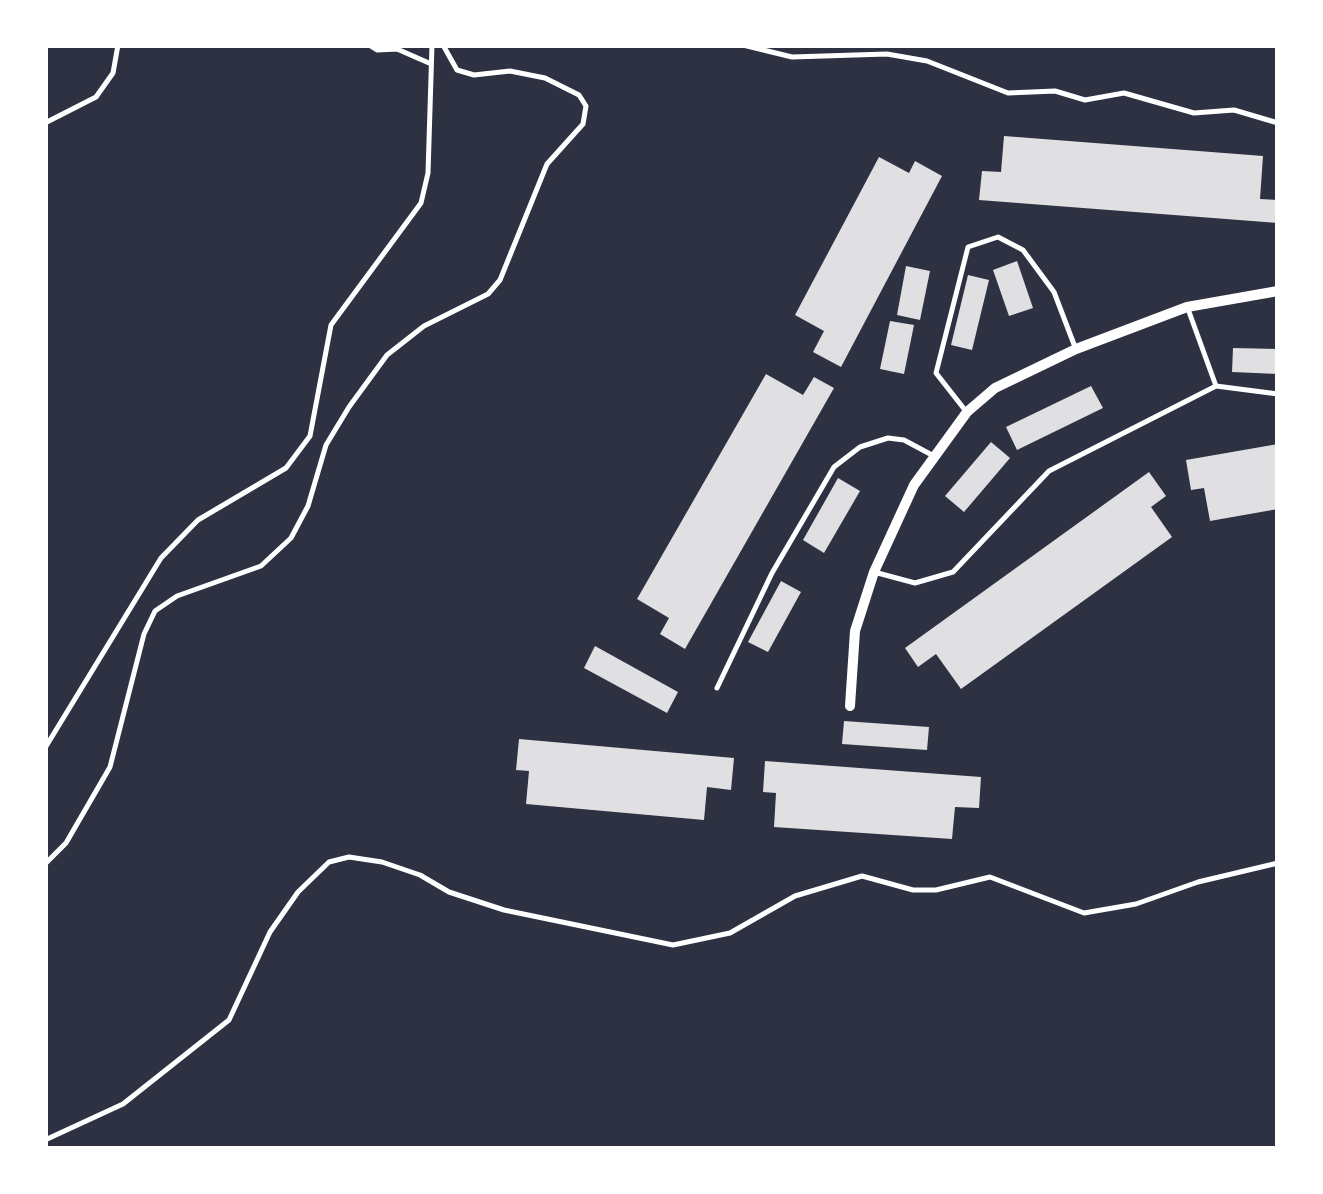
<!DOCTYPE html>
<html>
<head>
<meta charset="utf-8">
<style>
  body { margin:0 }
  #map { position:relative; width:1323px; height:1194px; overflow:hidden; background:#2d3142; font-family:Lato,sans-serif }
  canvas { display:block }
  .frame { position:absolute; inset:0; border:48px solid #fff; pointer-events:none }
</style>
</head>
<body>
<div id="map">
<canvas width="1323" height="1194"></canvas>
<div class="frame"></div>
</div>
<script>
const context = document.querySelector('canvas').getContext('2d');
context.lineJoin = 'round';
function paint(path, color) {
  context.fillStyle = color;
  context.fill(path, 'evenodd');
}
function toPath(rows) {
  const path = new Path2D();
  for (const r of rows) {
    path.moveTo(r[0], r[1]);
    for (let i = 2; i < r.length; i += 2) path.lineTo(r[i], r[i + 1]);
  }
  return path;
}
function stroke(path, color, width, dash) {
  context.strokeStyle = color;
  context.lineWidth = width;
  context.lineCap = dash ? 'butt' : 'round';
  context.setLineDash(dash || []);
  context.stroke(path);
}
paint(toPath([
  [1004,136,1263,156,1260,199,1278,200,1278,223,979,200,982,171,1001,172],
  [879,157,909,173,915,161,942,176,841,367,813,352,824,331,795,315],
  [1017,261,1033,308,1009,316,993,270],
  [906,266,930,271,920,320,897,315],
  [968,275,989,280,972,350,951,345],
  [890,321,914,325,904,374,880,369],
  [1233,348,1278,349,1278,374,1232,372],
  [766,374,803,395,814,377,834,388,685,649,660,634,669,618,637,599],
  [1091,386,1103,408,1017,450,1006,427],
  [991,442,1010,458,964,512,945,496],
  [1278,444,1278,509,1210,521,1204,488,1191,490,1186,460],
  [1149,472,1166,496,1151,507,1172,537,961,689,936,654,918,667,905,648],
  [838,478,860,491,824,553,803,540],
  [781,581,801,592,768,652,748,642],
  [595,646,678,692,667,713,584,668],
  [844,721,929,727,927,750,842,744],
  [519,739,734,758,731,790,707,787,704,820,526,804,529,771,516,770],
  [765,761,981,777,979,808,955,807,952,839,774,827,776,793,763,792]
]), '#e0e0e3');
stroke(toPath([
  [369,45,377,50,397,49,429,63],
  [479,45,499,45],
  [743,45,792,57,887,54,927,61,1008,93,1055,91,1085,100,1124,93,1194,113,1234,110,1278,123],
  [45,123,96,97,113,73,118,45],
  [1188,309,1216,386],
  [965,410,936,373,968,247,998,237,1023,250,1054,292,1075,347],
  [874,572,915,583,953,572,1049,471,1216,386,1278,394],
  [717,688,772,573,834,467,860,447,888,438,904,440,932,455],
  [45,748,161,558,198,520,286,468,310,436,331,325,421,203,428,173,432,45],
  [45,864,66,843,110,767,144,634,155,611,177,596,261,566,291,538,308,506,326,445,349,407,387,355,424,326,488,294,500,280,547,164,583,124,586,106,579,95,545,78,510,71,474,75,457,70,443,45],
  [45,1140,123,1104,229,1020,270,932,298,892,329,862,349,857,382,862,420,875,449,892,504,910,673,945,730,933,795,896,862,876,913,890,936,890,990,877,1084,913,1136,904,1198,882,1278,863]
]), '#fff', 5);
stroke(toPath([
  [850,706,855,631,874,572,914,485,967,412,995,388,1076,349,1187,307,1278,291]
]), '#fff', 10);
</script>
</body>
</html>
